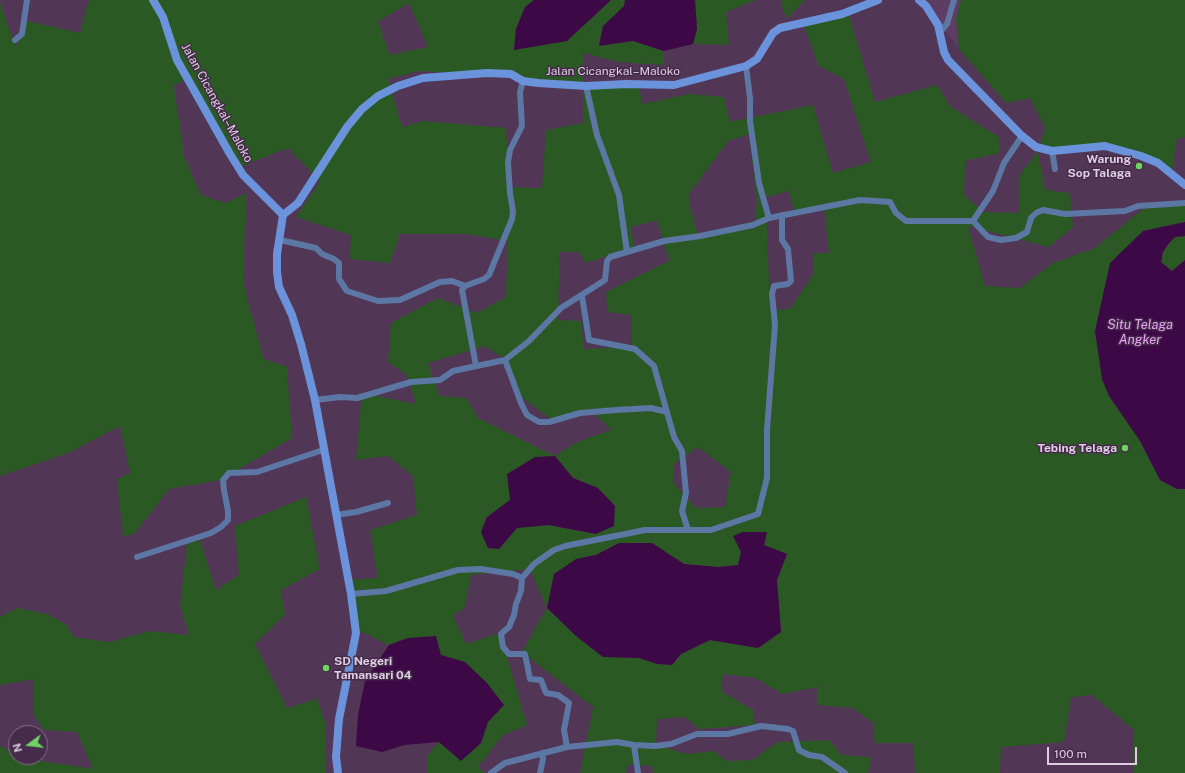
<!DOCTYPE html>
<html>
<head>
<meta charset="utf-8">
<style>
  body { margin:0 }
  #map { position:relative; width:1185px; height:773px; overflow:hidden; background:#513656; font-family:"Public Sans",sans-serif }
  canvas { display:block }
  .north { position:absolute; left:8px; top:725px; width:40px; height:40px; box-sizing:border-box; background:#462c4b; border:1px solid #826c87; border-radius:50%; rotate:255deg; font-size:11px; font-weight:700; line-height:16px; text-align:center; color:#ddcde0 }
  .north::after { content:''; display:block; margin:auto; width:14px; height:18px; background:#6fd360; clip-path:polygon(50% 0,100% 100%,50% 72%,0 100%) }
  .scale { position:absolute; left:1047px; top:747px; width:90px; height:18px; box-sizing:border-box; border:2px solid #ddcde0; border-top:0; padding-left:5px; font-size:12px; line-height:14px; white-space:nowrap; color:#ddcde0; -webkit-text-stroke:3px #462c4b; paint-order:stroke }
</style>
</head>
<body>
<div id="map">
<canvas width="1185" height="773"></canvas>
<div class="north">N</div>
<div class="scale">100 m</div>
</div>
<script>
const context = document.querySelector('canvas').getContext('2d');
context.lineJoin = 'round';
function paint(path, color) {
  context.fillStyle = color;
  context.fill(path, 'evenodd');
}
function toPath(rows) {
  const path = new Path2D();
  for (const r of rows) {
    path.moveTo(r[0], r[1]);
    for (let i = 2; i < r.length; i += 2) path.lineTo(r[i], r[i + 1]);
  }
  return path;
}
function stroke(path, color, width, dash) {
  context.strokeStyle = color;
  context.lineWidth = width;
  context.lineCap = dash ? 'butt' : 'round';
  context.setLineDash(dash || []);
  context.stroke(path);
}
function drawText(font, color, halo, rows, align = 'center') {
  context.font = font + ' "Public Sans",sans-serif';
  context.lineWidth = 3;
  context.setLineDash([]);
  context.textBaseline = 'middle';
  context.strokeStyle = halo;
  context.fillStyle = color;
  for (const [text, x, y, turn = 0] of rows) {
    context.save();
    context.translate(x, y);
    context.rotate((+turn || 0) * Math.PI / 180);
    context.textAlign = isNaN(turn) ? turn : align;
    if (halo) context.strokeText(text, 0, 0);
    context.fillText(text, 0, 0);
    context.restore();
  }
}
paint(toPath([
  [917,0,961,0,956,19,959,49,928,8]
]), '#5d3d63');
paint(toPath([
  [89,0,534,0,525,7,516,29,514,49,591,19,611,0,625,0,625,6,603,26,599,45,633,41,664,51,663,65,619,62,583,53,583,82,639,86,642,104,690,94,724,97,730,122,813,105,833,173,871,162,844,79,818,65,804,25,849,15,875,102,937,85,951,107,1000,138,999,153,965,161,964,194,982,212,1020,213,1019,176,1038,151,1045,128,1030,98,1006,103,959,49,956,19,961,0,1185,0,1185,137,1177,139,1172,171,1105,147,1038,152,1045,190,1070,193,1073,227,1049,247,968,226,985,286,1020,288,1053,263,1095,248,1143,209,1185,205,1185,222,1143,231,1140,441,1160,480,1177,489,1185,489,1185,773,1134,773,1134,730,1092,695,1071,697,1064,742,1001,747,1000,773,915,773,913,743,875,743,873,723,853,708,817,705,817,687,782,694,756,678,723,674,721,691,753,710,755,725,699,729,685,717,657,719,656,745,687,754,715,751,726,761,752,760,778,742,830,740,841,755,871,757,868,773,653,773,652,766,627,765,626,773,580,773,593,707,522,652,547,608,530,569,471,575,464,609,453,615,466,644,500,633,527,725,502,736,478,767,485,773,427,773,427,756,439,742,461,761,481,743,488,722,504,705,465,662,441,655,408,638,389,645,356,629,349,580,378,578,370,530,417,515,413,476,388,456,356,460,362,393,416,404,407,375,388,362,391,323,438,298,477,313,506,297,508,241,466,234,400,234,390,263,350,259,351,235,296,217,320,181,288,148,242,166,189,77,174,86,184,156,201,195,226,203,246,193,243,283,264,359,287,367,292,438,220,480,169,489,134,534,123,537,117,479,130,473,120,426,68,453,0,476,0,3,16,47,27,21,80,33],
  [409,3,428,47,390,55,378,21],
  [419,71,583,82,583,123,546,130,542,188,509,187,506,128,424,121,402,127,388,79],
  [749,134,757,201,755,221,698,234,690,208,689,194,728,141],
  [789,191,794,210,824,207,829,253,813,253,813,275,790,309,770,310,766,197],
  [657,220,669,261,606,292,608,312,631,315,632,347,584,349,581,321,558,320,560,252,579,252,586,263,634,247,631,227],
  [485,346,508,361,515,392,556,423,592,412,612,430,577,442,555,456,478,418,466,398,439,396,428,363],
  [698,447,731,472,725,507,696,508,673,482,674,464],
  [555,456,573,478,598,488,596,534,549,525,517,528,499,549,481,532,487,517,510,500],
  [767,533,764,545,787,554,777,580,781,632,758,648,710,640,681,654,672,665,657,664,639,658,603,657,576,559,596,555,619,543,652,543,684,564,718,567,738,565,741,552],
  [695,0,756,0,726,12,729,45,693,44,697,29],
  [781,0,805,0,786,19],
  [1185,236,1185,260,1172,271,1161,262,1163,252,1175,237],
  [306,497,320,569,281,590,285,615,255,644,287,708,317,699,325,722,326,773,0,773,0,746,16,755,16,757,93,769,77,732,44,730,34,715,34,679,0,685,0,617,17,608,47,614,66,624,74,637,109,642,150,631,189,635,180,605,187,544,200,540,216,590,239,575,235,526]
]), '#2b5924');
paint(toPath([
  [534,0,611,0,567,41,514,50,516,29,525,7],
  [625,0,695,0,697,29,693,44,664,51,633,41,599,46,603,26,624,6],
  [1185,222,1185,236,1175,237,1169,243,1163,252,1161,262,1172,271,1185,260,1185,489,1177,489,1160,480,1140,441,1109,396,1102,379,1095,331,1110,263,1143,231],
  [555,456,573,478,598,488,615,506,614,526,596,534,549,525,517,528,499,549,488,548,481,532,487,517,510,500,507,474,535,457],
  [743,532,767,532,764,545,787,554,777,580,781,632,758,648,710,640,681,654,672,665,657,664,639,658,603,657,576,636,547,608,554,574,576,559,596,555,619,543,652,543,684,564,718,567,738,565,741,552,733,536],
  [436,636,441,655,465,662,487,683,504,705,488,722,481,743,461,761,439,742,404,745,382,752,356,746,358,715,365,681,389,645,408,638]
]), '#3c0845');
stroke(toPath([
  [941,31,947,24,954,0],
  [15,40,22,34,27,0],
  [746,66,750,98,750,121,759,183,769,218],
  [586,86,597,135,619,195,627,252],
  [1052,151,1055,169],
  [973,221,993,191,1004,163,1022,136],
  [280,240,316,248,322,254,334,259,339,263,339,279,347,291,378,301,400,300,440,282,452,281,465,286],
  [582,296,589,340,635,349,654,366,674,437,682,451,686,493,682,511,688,530],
  [505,360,521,403,527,415,539,422,549,422,580,413,616,410,651,408,667,412],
  [476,366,462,290,465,286,484,279,489,275,512,219,513,211,510,193,508,162,510,150,522,126,520,92,523,81],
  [315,400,340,397,357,398,411,382,440,380,453,371,505,360,529,341,561,308,605,280,607,261,610,257,664,241,700,236,753,225,769,218,860,200,890,202,896,213,906,221,973,221,988,237,1001,240,1016,238,1027,232,1031,218,1036,213,1043,210,1065,214,1125,211,1138,206,1185,203],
  [336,515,356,512,388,503],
  [137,557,211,533,221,527,228,520,228,511,224,490,223,480,229,473,257,472,323,450],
  [351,594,386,591,458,570,481,569,513,574,522,578],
  [634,745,638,773],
  [567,747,564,730,569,703,558,695,546,693,541,680,530,679,525,654,509,654,503,647,501,634,509,627,514,615,516,604,521,591,522,578,534,564,554,550,565,546,645,530,711,530,758,514,767,478,767,430,775,325,772,294,774,286,788,284,791,281,788,249,782,240,782,215],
  [491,773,505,763,567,747,617,742,634,745,655,746,671,744,697,734,728,734,761,726,788,729,793,731,799,750,809,755,822,757,845,773],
  [540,773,543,759,542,753]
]), '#5c77a4', 6);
stroke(toPath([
  [153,0,163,17,177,60,230,154,243,175,283,215,298,203,347,127,362,109,378,96,398,86,423,78,487,73,511,74,523,81,538,83,586,86,626,84,674,85,746,66,757,59,773,33,780,28,842,14,878,0],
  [919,0,926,6,938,25,944,52,948,60,1022,136,1036,147,1052,151,1105,146,1141,156,1158,163,1185,185],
  [283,215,277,254,277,272,279,287,292,315,301,344,315,400,351,594,356,633,339,719,336,757,338,773]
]), '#6a93db', 8);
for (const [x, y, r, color] of [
  [1139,166,4,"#6fd360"],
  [1125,448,4,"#6fd360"],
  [326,668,4,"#6fd360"]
]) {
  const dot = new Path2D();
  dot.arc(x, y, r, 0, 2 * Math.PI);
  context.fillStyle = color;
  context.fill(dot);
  stroke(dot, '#462c4b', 1.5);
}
drawText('12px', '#ddcde0', '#462c4b', [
  ["Jalan Cicangkal–Maloko",613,71],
  ["Jalan Cicangkal–Maloko",217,103,61]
]);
drawText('bold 12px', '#ddcde0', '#462c4b', [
  ["Warung",1131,159],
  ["Sop Talaga",1131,173],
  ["Tebing Telaga",1117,448],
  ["SD Negeri",334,661,"left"],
  ["Tamansari 04",334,675,"left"]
], 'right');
drawText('italic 13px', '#eaa0f7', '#462c4b', [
  ["Situ Telaga",1140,325],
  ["Angker",1140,340]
]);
</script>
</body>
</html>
